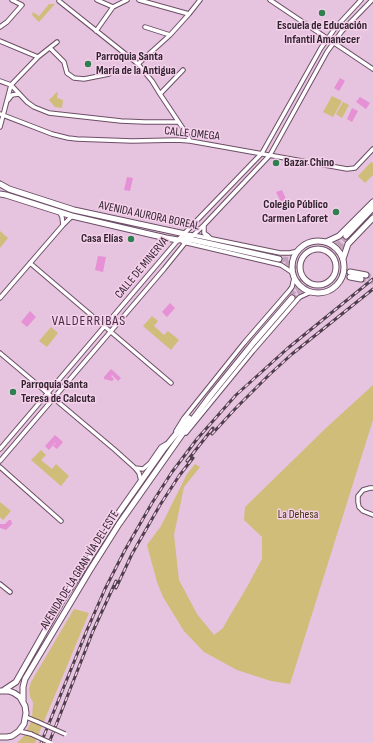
<!DOCTYPE html>
<html>
<head>
<meta charset="utf-8">
<style>
  body { margin:0 }
  canvas { display:block; background:#e6c3de }
</style>
</head>
<body>
<canvas width="373" height="743"></canvas>
<script>
const context = document.querySelector('canvas').getContext('2d');
context.lineJoin = 'round';
function paint(path, color) {
  context.fillStyle = color;
  context.fill(path, 'evenodd');
}
function toPath(rows) {
  const path = new Path2D();
  for (const r of rows) {
    if (r.length === 3) {
      path.moveTo(r[0] + r[2], r[1]);
      path.arc(r[0], r[1], r[2], 0, 2 * Math.PI);
      continue;
    }
    path.moveTo(r[0], r[1]);
    for (let i = 2; i < r.length; i += 2) path.lineTo(r[i], r[i + 1]);
  }
  return path;
}
function stroke(path, color, width, dash) {
  context.strokeStyle = color;
  context.lineWidth = width;
  context.lineCap = dash ? 'butt' : 'round';
  context.setLineDash(dash || []);
  context.stroke(path);
}
function drawText(font, color, halo, rows, align = 'center') {
  context.font = font + ' "Sofia Sans Condensed",sans-serif';
  context.lineWidth = 3;
  context.setLineDash([]);
  context.textBaseline = 'middle';
  context.strokeStyle = halo;
  context.fillStyle = color;
  for (const [text, x, y, turn = 0] of rows) {
    context.save();
    context.translate(x, y);
    context.rotate((+turn || 0) * Math.PI / 180);
    context.textAlign = isNaN(turn) ? turn : align;
    if (halo) context.strokeText(text, 0, 0);
    context.fillText(text, 0, 0);
    context.restore();
  }
}
paint(toPath([
  [49,4,55,4,39,22,32,15,33,12,39,16],
  [57,92,58,93,57,98,63,100,62,108,55,107,49,100],
  [332,96,342,101,333,117,323,112],
  [343,102,349,105,342,118,336,114],
  [371,162,373,163,373,175,365,183,358,176],
  [0,231,8,238,0,248],
  [152,316,158,321,154,326,164,335,168,331,179,340,171,350,143,326],
  [51,327,58,333,47,347,39,341],
  [373,385,373,420,290,684,271,681,237,670,204,652,184,631,163,597,157,582,147,545,161,526,187,474,195,464,200,467,184,487,174,535,179,580,197,614,214,635,223,628,228,619,247,587,262,559,262,537,244,520,245,507,326,428],
  [41,450,46,455,41,460,52,469,56,464,69,476,61,486,31,460],
  [0,502,11,511,3,520,0,517],
  [74,609,89,613,35,743,17,743,24,736,32,720,33,702,30,697,29,689,31,682]
]), '#d0bd79');
paint(toPath([
  [340,78,345,81,339,91,334,88],
  [360,97,370,103,366,109,356,102],
  [352,108,358,111,352,122,347,119],
  [127,177,133,178,130,191,124,190],
  [282,190,286,199,281,202,276,192],
  [98,256,106,257,103,272,95,270],
  [170,303,175,308,167,317,162,312],
  [30,311,36,317,27,327,21,322],
  [111,369,121,378,118,381,112,375,111,376,114,379,112,381,104,379,104,377],
  [55,435,63,442,57,449,53,446,56,443,55,443,49,450,45,446],
  [9,520,11,520,12,524,6,530,0,528,0,524,5,524]
]), '#e690d6');
stroke(toPath([
  [330,249,339,243,346,236],
  [337,255,343,244,347,239],
  [279,259,288,263,296,269],
  [283,259,294,260,298,259],
  [341,269,350,272],
  [366,275,373,277],
  [339,276,350,277],
  [361,279,373,282],
  [291,295,297,288,300,279],
  [292,298,297,293,309,286]
]), '#c2a3bb', 5, [5, 2.5]);
const street = toPath([
  [59,0,59,1,138,64,152,81,160,94,186,133,190,141],
  [97,0,113,7,127,0],
  [139,0,189,14],
  [270,0,373,69],
  [0,27,7,22,22,5,12,0],
  [145,27,170,35],
  [96,31,113,7],
  [0,41,38,57],
  [50,48,64,62,67,73,74,78,84,79,109,74],
  [138,64,170,35,189,14,200,0],
  [0,81,11,85,27,102,34,107,49,113,121,121,145,122,178,122],
  [11,85,38,57,57,42],
  [160,94,183,70],
  [8,100,12,95,19,94],
  [0,114,52,134,68,138,77,139,132,141,177,140,190,141,347,169,355,168,373,149],
  [0,127,11,85],
  [60,213,62,217,63,225],
  [204,225,204,233,208,236,210,238],
  [185,234,193,235,280,253,290,253,298,251],
  [183,242,281,265,293,273],
  [30,263,171,383],
  [0,298,63,225,72,216],
  [0,353,115,450,135,468,139,473,141,481],
  [176,431,184,418,244,343,289,291,292,287,294,278],
  [186,433,253,351,298,299,300,297,311,292],
  [0,449,178,240,262,153,321,48,336,27,361,0],
  [0,461,164,269,185,243,204,225,270,155,327,52,342,31,372,0],
  [0,467,61,521],
  [135,468,143,469,150,463,161,447,166,444],
  [373,488,370,488,363,490,358,496,358,502,359,507,363,511,373,515],
  [0,584,10,592],
  [26,717,38,722],
  [19,731,31,734]
]);
const secondary = toPath([
  [0,184,9,189,74,210,185,234,189,239],
  [0,194,6,195,72,216,166,238,178,240,189,239,279,259],
  [346,236,373,208],
  [318,267,26],
  [326,242,339,236,373,202],
  [318,267,18],
  [343,259,348,244,373,218],
  [350,272,366,275],
  [350,277,361,279],
  [4,690,16,682,62,601,120,511,163,450,189,418],
  [0,691,9,691,14,693,20,697,25,706,26,713,24,724,19,731,12,736,7,737,0,737],
  [23,702,23,687,25,679,90,570,119,524,190,423,211,395,254,342,292,298]
]);
stroke(street, '#6d4f67', 5.5);
stroke(secondary, '#6d4f67', 7);
stroke(street, '#fff', 3.5);
stroke(secondary, '#fff', 5);
const rail = toPath([
  [212,434,235,409,269,375,292,354,373,289],
  [187,461,213,428],
  [116,588,132,554,160,505,179,476,193,458],
  [41,743,87,630,105,589,125,550,152,503,172,472,197,439,236,395,288,348,373,279],
  [49,743,93,631,116,581]
]);
stroke(rail, '#4f3e4b', 3);
stroke(rail, '#f4d0eb', 1.5, [4.5]);
const streetBridge = toPath([
  [38,722,65,734],
  [31,734,51,743]
]);
stroke(streetBridge, '#6d4f67', 5.5, []);
stroke(streetBridge, '#fff', 3.5);
for (const [x, y, r, color] of [
  [322,13,4,"#2f7f4f"],
  [88,64,4,"#2f7f4f"],
  [276,163,4,"#2f7f4f"],
  [336,212,4,"#2f7f4f"],
  [131,239,4,"#2f7f4f"],
  [13,392,4,"#2f7f4f"]
]) {
  const dot = new Path2D();
  dot.arc(x, y, r, 0, 2 * Math.PI);
  context.fillStyle = color;
  context.fill(dot);
  stroke(dot, '#f4d0eb', 1.5);
}
drawText('bold 12px', '#30232d', '#f4d0eb', [
  ["Escuela de Educación",322,26,"center"],
  ["Infantil Amanecer",322,40,"center"],
  ["Parroquia Santa",96,57],
  ["María de la Antigua",96,71],
  ["Bazar Chino",284,163],
  ["Colegio Público",328,205,"right"],
  ["Carmen Laforet",328,219,"right"],
  ["Casa Elías",123,239,"right"],
  ["Parroquia Santa",21,385],
  ["Teresa de Calcuta",21,399]
], 'left');
drawText('12px', '#30232d', '#f4d0eb', [
  ["CALLE OMEGA",192,134,6],
  ["AVENIDA AURORA BOREAL",149,216,12],
  ["CALLE DE MINERVA",142,268,-50],
  ["AVENIDA DE LA GRAN VÍA DEL ESTE",80,570,-58]
]);
drawText('12px', '#3f3200', '#f4d0eb', [
  ["La Dehesa",298,515]
]);
context.letterSpacing = '1px';
drawText('14px', '#492e44', '#f4d0eb', [
  ["VALDERRIBAS",89,321]
]);
context.letterSpacing = '0px';
</script>
</body>
</html>
